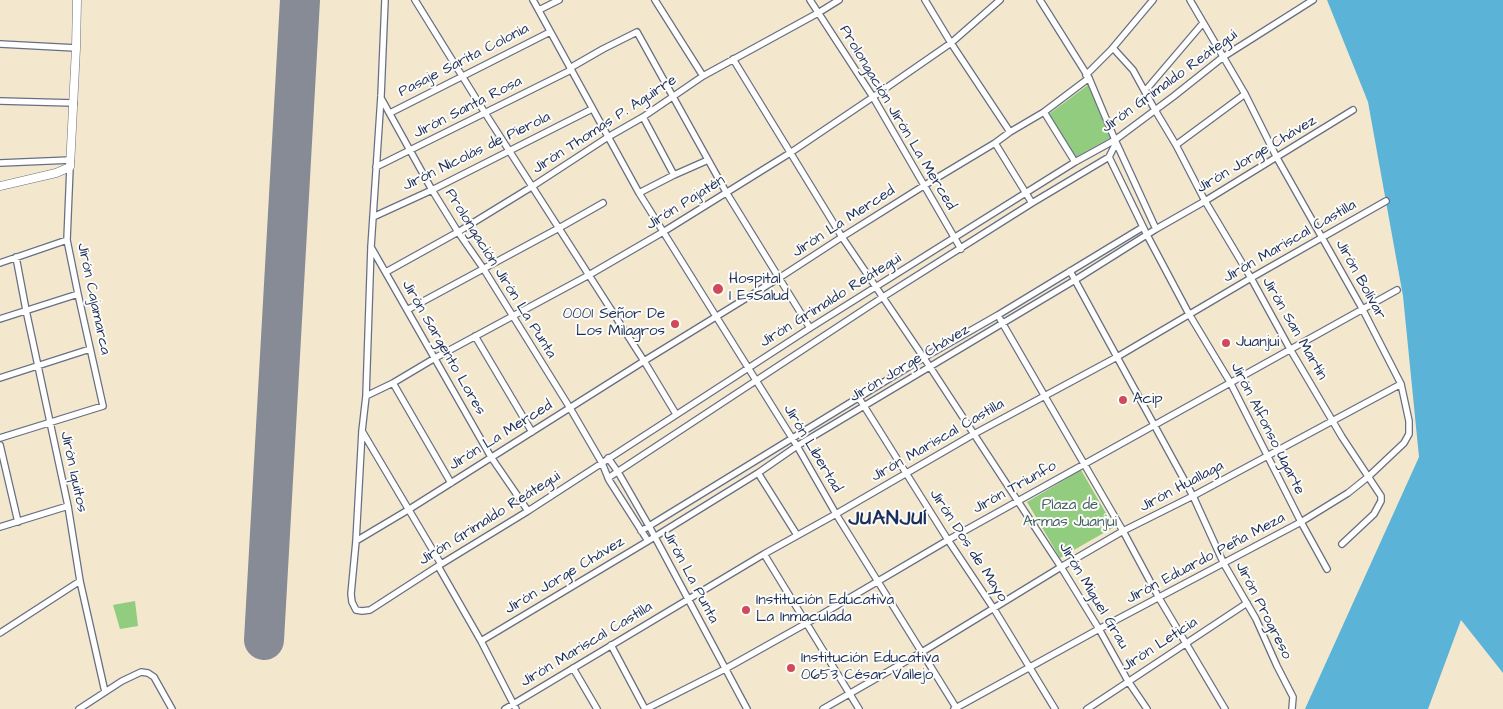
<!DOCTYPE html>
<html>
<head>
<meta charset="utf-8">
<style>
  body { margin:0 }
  canvas { display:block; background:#f3e7ce }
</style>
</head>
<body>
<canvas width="1503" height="709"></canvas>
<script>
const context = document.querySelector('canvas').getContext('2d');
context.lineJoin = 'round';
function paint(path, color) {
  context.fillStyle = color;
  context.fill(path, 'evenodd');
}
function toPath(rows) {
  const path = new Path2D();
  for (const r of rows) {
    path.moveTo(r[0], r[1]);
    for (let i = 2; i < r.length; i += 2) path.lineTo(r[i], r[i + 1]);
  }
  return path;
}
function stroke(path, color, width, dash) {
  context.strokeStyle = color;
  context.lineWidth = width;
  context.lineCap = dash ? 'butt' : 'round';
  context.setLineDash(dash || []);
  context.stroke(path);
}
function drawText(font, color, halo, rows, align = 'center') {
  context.font = font + ' "Architects Daughter",sans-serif';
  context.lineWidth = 4;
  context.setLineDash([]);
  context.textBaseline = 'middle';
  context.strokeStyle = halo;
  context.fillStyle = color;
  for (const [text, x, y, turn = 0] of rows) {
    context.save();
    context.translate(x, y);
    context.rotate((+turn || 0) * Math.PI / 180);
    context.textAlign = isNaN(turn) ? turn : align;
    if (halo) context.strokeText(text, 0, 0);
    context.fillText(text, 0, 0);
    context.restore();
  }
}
paint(toPath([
  [1088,85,1110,138,1076,157,1049,114],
  [1081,470,1114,527,1060,558,1027,502],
  [135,601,138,626,120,629,113,605]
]), '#92cc7f');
paint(toPath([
  [1327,0,1503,0,1503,673,1461,620,1428,709,1305,709,1419,457,1403,296,1368,102]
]), '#5bb4d8');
stroke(toPath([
  [264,640,300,0]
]), '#878b96', 40);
const street = toPath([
  [385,0,381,96,371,247,366,396,362,431,356,541,351,594,352,602,356,610,362,611,370,610,438,566,528,511,810,328,1075,162,1115,140,1174,96,1223,57,1313,0],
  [415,0,485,113,644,361,676,414],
  [533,0,639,193,797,446,836,514,957,709],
  [655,0,703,76],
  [810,0,873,97,961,249],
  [925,0,951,43,1010,132],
  [1040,0,1089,78,1115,140,1156,229],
  [539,10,559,0],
  [0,44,76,48],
  [1113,48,1133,70,1155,110,1176,145,1205,201,1251,278,1290,349,1342,437,1381,496,1381,501,1374,514,1342,544],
  [733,59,842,237,930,367,1061,567,1099,629,1128,681,1147,709],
  [570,68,603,49,637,32,726,192,810,328],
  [1086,75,1111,50,1153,0],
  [1145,91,1203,23],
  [381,98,432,190,458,232,483,268,570,408,602,463,609,480,648,541],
  [0,101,74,103],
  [1044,112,1075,162],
  [390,113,550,32],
  [643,117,674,175],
  [995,143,1032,203],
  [1176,145,1245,94],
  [1109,157,1147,235,1189,314,1230,382,1301,522,1327,569],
  [0,163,71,160],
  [376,167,571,70],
  [639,193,674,175,708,160],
  [373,217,432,190,592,109],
  [371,247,491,457,528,511],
  [16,257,26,310,68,506,80,581,105,692],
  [0,263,67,240],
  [1070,271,1193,496,1224,564,1256,619,1277,666,1293,697,1292,709],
  [386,272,458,232,533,186,608,137,643,117,703,76,818,13,839,0],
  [407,310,559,228,603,203],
  [0,319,78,294],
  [1000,319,1123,531,1159,598,1225,709],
  [475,336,532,432],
  [0,378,90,349],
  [393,383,451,483],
  [366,396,393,383,435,358,589,275,663,232,790,153,873,97,951,43,1000,0],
  [859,398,948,540,994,609,1055,709],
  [362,431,441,564],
  [0,438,103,406,78,294,67,240,70,167],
  [0,445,18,522],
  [608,458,618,472,649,526,747,709],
  [758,473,797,535],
  [608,478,883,297,1032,203,1109,157,1115,145,1115,140],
  [0,527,68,506],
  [641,531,923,358,998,315,1143,227],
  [356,541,408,510,644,361,779,278,842,237,925,185,995,143,1010,132,1044,112,1089,78],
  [764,554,859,709],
  [438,566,481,641,516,709],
  [0,633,80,581],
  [481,641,648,541,758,473,797,446,1075,280,1156,229,1205,201,1353,110],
  [611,645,645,709],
  [573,668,597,709],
  [79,709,122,681,141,672,148,673,154,677,172,709],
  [505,709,764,554,836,514,974,434,1117,357,1251,278,1386,201],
  [646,709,725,669,807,623,948,540,1397,290],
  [823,709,922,652,1061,567,1123,531,1193,496,1401,384],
  [954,709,1099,629,1301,522,1348,493,1368,477,1404,443,1409,434,1409,421,1401,384,1363,310,1277,158,1245,94,1190,0],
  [1087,709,1247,603]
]);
const secondary = toPath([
  [0,186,56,173,70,167,76,48,77,0]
]);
stroke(street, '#676f85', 8);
stroke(secondary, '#676f85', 9);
stroke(street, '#fff', 5.5);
stroke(secondary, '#fff', 8);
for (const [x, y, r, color] of [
  [718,289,6,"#d1495b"],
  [675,324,5,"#d1495b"],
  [1226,343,5,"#d1495b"],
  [1123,400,5,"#d1495b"],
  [746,610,5,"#d1495b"],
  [791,668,5,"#d1495b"]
]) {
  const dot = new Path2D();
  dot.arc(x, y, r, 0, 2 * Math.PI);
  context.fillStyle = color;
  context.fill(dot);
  stroke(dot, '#fdfcf7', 2);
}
drawText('15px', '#1b2f5e', '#fdfcf7', [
  ["Pasaje Sarita Colonia",464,61,-27],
  ["Jirón Grimaldo Reátegui",1170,82,-36],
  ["Jirón Santa Rosa",468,108,-27],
  ["Prolongación Jirón La Merced",897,118,59],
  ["Jirón Thomas P. Aguirre",605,125,-33],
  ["Jirón Nicolás de Pierola",477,152,-26],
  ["Jirón Jorge Chávez",1257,155,-31],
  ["Jirón Pajatén",686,203,-32],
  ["Jirón La Merced",844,222,-33],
  ["Jirón Mariscal Castilla",1290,242,-30],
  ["Prolongación Jirón La Punta",500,274,58],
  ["Jirón Bolívar",1360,280,61],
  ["Jirón Cajamarca",93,299,78],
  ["Jirón Grimaldo Reátegui",831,301,-32],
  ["Jirón San Martín",1294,329,60],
  ["Jirón Sargento Lores",443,348,60],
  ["Jirón Jorge Chávez",910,364,-31],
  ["Jirón Alfonso Ugarte",1267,429,63],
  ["Jirón La Merced",501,436,-32],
  ["Jirón Mariscal Castilla",938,441,-30],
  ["Jirón Libertad",812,449,59],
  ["Jirón Iquitos",73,472,78],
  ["Jirón Huallaga",1182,487,-28],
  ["Jirón Triunfo",1015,488,-29],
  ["Jirón Grimaldo Reátegui",490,519,-32],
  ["Jirón Dos de Mayo",968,546,57],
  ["Jirón Eduardo Peña Meza",1206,559,-28],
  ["Jirón Jorge Chávez",565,576,-31],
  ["Jirón La Punta",690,577,62],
  ["Jirón Miguel Grau",1093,596,59],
  ["Jirón Progreso",1263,611,63],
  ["Jirón Mariscal Castilla",587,645,-31],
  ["Jirón Leticia",1160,645,-33]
]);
drawText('15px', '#1b2f5e', '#fdfcf7', [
  ["Hospital",729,280],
  ["I EsSalud",729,297],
  ["0001 Señor De",665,315,"right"],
  ["Los Milagros",665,332,"right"],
  ["Juanjui",1236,343],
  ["Acip",1133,400],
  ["Institución Educativa",756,601],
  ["La Inmaculada",756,618],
  ["Institución Educativa",801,659],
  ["0653 César Vallejo",801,676]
], 'left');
drawText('15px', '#3f5e68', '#fdfcf7', [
  ["Plaza de",1070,506],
  ["Armas Juanjui",1070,523]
]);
context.letterSpacing = '1px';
drawText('bold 20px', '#1b2f5e', '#fdfcf7', [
  ["JUANJUÍ",888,520]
]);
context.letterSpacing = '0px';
</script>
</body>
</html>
